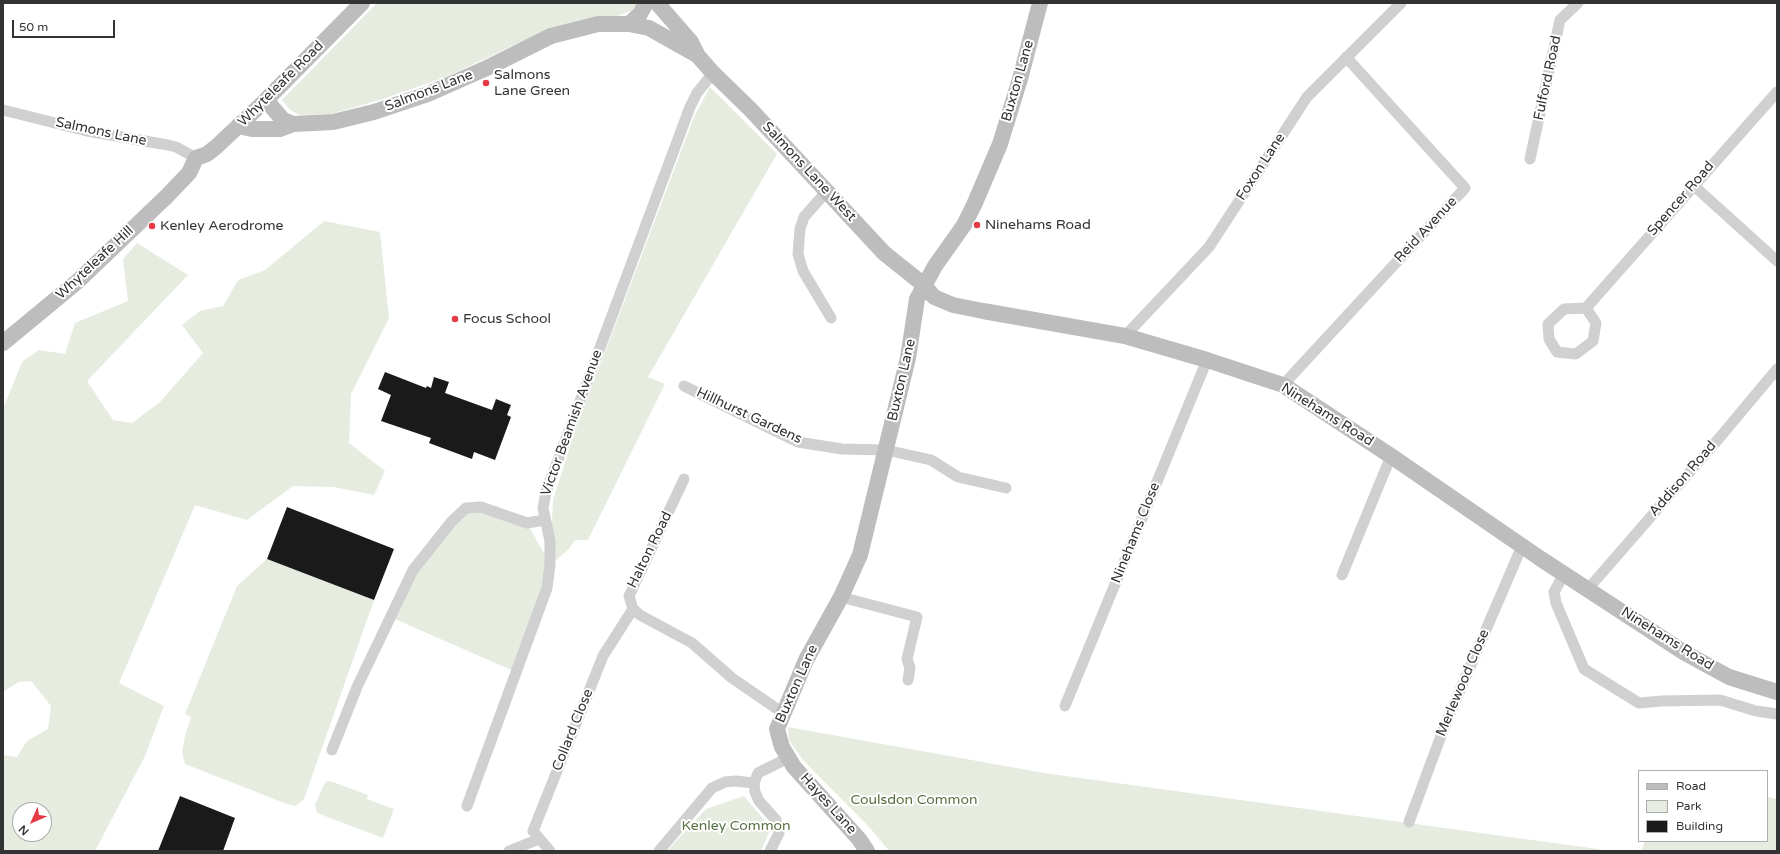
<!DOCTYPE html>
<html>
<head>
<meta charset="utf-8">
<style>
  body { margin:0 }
  #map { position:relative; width:1780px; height:854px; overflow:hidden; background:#fff; font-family:"Varela Round",sans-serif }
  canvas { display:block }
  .frame { position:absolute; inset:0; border:4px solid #333; pointer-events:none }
  .legend { position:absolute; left:1638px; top:770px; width:130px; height:72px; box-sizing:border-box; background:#fff; border:1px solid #adadad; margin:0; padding:5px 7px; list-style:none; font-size:12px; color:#333 }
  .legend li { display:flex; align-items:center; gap:8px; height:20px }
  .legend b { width:20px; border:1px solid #adadad }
  .north { position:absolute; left:12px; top:802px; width:40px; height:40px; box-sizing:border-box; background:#fff; border:1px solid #adadad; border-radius:50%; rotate:225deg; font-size:11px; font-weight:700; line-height:16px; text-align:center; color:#333 }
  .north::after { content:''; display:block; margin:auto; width:14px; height:18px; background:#e63946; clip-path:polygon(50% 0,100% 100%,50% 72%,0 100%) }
  .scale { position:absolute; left:12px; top:20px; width:103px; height:18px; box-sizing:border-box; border:2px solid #333; border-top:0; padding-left:5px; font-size:12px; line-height:14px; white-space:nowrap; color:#333; -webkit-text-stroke:3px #fff; paint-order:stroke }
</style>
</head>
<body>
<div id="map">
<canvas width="1780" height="854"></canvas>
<div class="frame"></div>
<ul class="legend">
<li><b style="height:5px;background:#bdbdbd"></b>Road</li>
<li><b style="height:11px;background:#e6ecdf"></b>Park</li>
<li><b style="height:11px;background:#1a1a1a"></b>Building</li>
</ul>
<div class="north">N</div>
<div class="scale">50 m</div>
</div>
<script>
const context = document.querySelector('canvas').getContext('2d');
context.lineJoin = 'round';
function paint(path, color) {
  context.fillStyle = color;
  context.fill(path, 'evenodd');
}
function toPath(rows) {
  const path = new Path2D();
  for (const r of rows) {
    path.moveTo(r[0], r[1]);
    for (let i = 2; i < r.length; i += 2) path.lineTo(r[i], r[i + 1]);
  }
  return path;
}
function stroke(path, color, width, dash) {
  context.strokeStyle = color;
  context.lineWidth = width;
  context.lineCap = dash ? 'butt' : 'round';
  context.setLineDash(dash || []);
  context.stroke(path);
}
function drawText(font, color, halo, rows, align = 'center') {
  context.font = font + ' "Varela Round",sans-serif';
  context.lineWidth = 4;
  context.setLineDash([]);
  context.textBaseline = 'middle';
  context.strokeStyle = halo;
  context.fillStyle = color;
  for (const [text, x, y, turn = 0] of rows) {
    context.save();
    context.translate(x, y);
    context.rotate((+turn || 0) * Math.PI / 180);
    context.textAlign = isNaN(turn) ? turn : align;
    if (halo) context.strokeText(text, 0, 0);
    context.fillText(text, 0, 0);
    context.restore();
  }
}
paint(toPath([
  [377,3,638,3,632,10,618,16,581,20,514,45,446,77,383,99,331,114,300,115,290,110,282,100],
  [710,87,777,154,648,377,665,384,588,540,575,540,568,550,550,565,516,672,390,617,413,570,466,508,527,523,550,564,553,500,574,434,694,117],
  [324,221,380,232,389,318,351,394,349,443,385,471,374,495,334,487,293,486,247,520,195,505,119,683,164,706,145,756,95,851,3,851,3,755,17,757,27,741,48,729,51,706,31,681,19,682,3,692,3,405,5,404,22,362,39,350,65,354,75,323,128,301,123,259,137,243,188,275,87,381,113,420,132,423,160,402,203,353,182,325,200,311,223,306,238,280,265,270],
  [20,810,44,810,44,834,20,834],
  [267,559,374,600,304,799,296,806,287,804,185,764,182,752,185,736,191,717,185,714,237,586],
  [788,727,1044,773,1612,851,889,851,871,829,802,759,789,740],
  [330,781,368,795,367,799,394,809,383,838,317,813,315,805,325,782],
  [744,796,771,828,761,851,667,851,706,809],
  [1767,797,1777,799,1777,851,1641,851,1645,841,1767,841]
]), '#e6ecdf');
paint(toPath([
  [385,372,426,388,427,386,431,388,434,377,449,382,445,393,492,410,496,399,511,405,507,415,511,417,495,460,474,452,472,459,429,443,431,438,381,421,391,395,378,389],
  [287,507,394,549,374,600,267,559],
  [180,796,235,818,223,851,158,851]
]), '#1a1a1a');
stroke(toPath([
  [3,110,87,131,168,145,176,147,196,158],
  [1530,159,1560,20,1578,3],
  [1693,185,1777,261],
  [827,191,804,217,800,229,798,254,803,271,831,318],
  [1586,308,1596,323,1593,341,1576,354,1557,352,1549,339,1548,324,1564,309,1586,308,1777,92],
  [1125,336,1209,247,1307,97,1401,3],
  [1283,385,1465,188,1346,57],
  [684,386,798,442,842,449,886,450,931,460,958,477,1006,488],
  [684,479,629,596,633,609,640,615,692,643,732,678,783,713],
  [1564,574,1554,592,1556,603,1584,669,1639,703,1662,701,1720,700,1756,711,1777,714],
  [1342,575,1391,456],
  [1588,589,1721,436,1777,369],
  [841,597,917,617,907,659,910,668,908,680],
  [1065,706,1207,360],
  [332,750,357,687,413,570,452,521,466,508,481,507,527,523,545,520],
  [467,806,547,588,550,565,550,541,543,508,546,492,690,107,697,93,713,73],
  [1409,822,1445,725,1522,546],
  [509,851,539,839],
  [550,851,533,831,603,656,633,609],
  [659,851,712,788,725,782,735,781,754,783],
  [770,851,779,833,776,820,759,801,755,792,754,783,758,773,788,758]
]), '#d0d0d0', 11);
stroke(toPath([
  [657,3,691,42,698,56,713,73,751,110,884,253,924,285,934,297,953,305,983,311,1125,336,1207,360,1283,385,1391,456,1541,559,1685,653,1729,677,1777,692],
  [629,24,640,14,646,3],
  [266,100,283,120,293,124,333,122,374,112,428,94,489,67,551,36,598,24,629,24,649,28,697,55],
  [238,126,252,129,280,129,293,124],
  [3,343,78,281,167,196,189,173,196,158,207,154,216,147,266,100,362,3],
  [867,851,859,839,794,767,782,747,777,729,806,660,841,597,860,555,908,358,917,299,935,266,964,225,974,205,1000,144,1020,79,1040,3]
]), '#bdbdbd', 16);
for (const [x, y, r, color] of [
  [486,83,4,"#e63946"],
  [977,225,4,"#e63946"],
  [152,226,4,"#e63946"],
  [455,319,4,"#e63946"]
]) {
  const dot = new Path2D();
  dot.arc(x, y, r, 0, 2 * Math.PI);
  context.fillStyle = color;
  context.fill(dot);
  stroke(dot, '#fff', 1.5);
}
drawText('14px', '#333', '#fff', [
  ["Salmons",494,75],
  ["Lane Green",494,91],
  ["Ninehams Road",985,225],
  ["Kenley Aerodrome",160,226],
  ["Focus School",463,319]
], 'left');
drawText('14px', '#333', '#fff', [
  ["Fulford Road",1548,78,-78],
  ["Buxton Lane",1018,81,-74],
  ["Whyteleafe Road",281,84,-45],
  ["Salmons Lane",429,91,-21],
  ["Salmons Lane",101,132,12],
  ["Foxon Lane",1261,167,-57],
  ["Salmons Lane West",809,172,47],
  ["Spencer Road",1681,199,-49],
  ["Reid Avenue",1426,230,-47],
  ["Whyteleafe Hill",95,263,-43],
  ["Buxton Lane",902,380,-77],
  ["Ninehams Road",1327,415,32],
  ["Hillhurst Gardens",749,416,25],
  ["Victor Beamish Avenue",572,423,-70],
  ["Addison Road",1683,479,-49],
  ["Ninehams Close",1136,533,-68],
  ["Halton Road",650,550,-64],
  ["Ninehams Road",1667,639,32],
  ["Merlewood Close",1463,683,-67],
  ["Buxton Lane",797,684,-66],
  ["Collard Close",573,730,-68],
  ["Hayes Lane",828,804,48]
]);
drawText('14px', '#56703f', '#fff', [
  ["Coulsdon Common",914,800],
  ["Kenley Common",736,826]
]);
</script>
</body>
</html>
